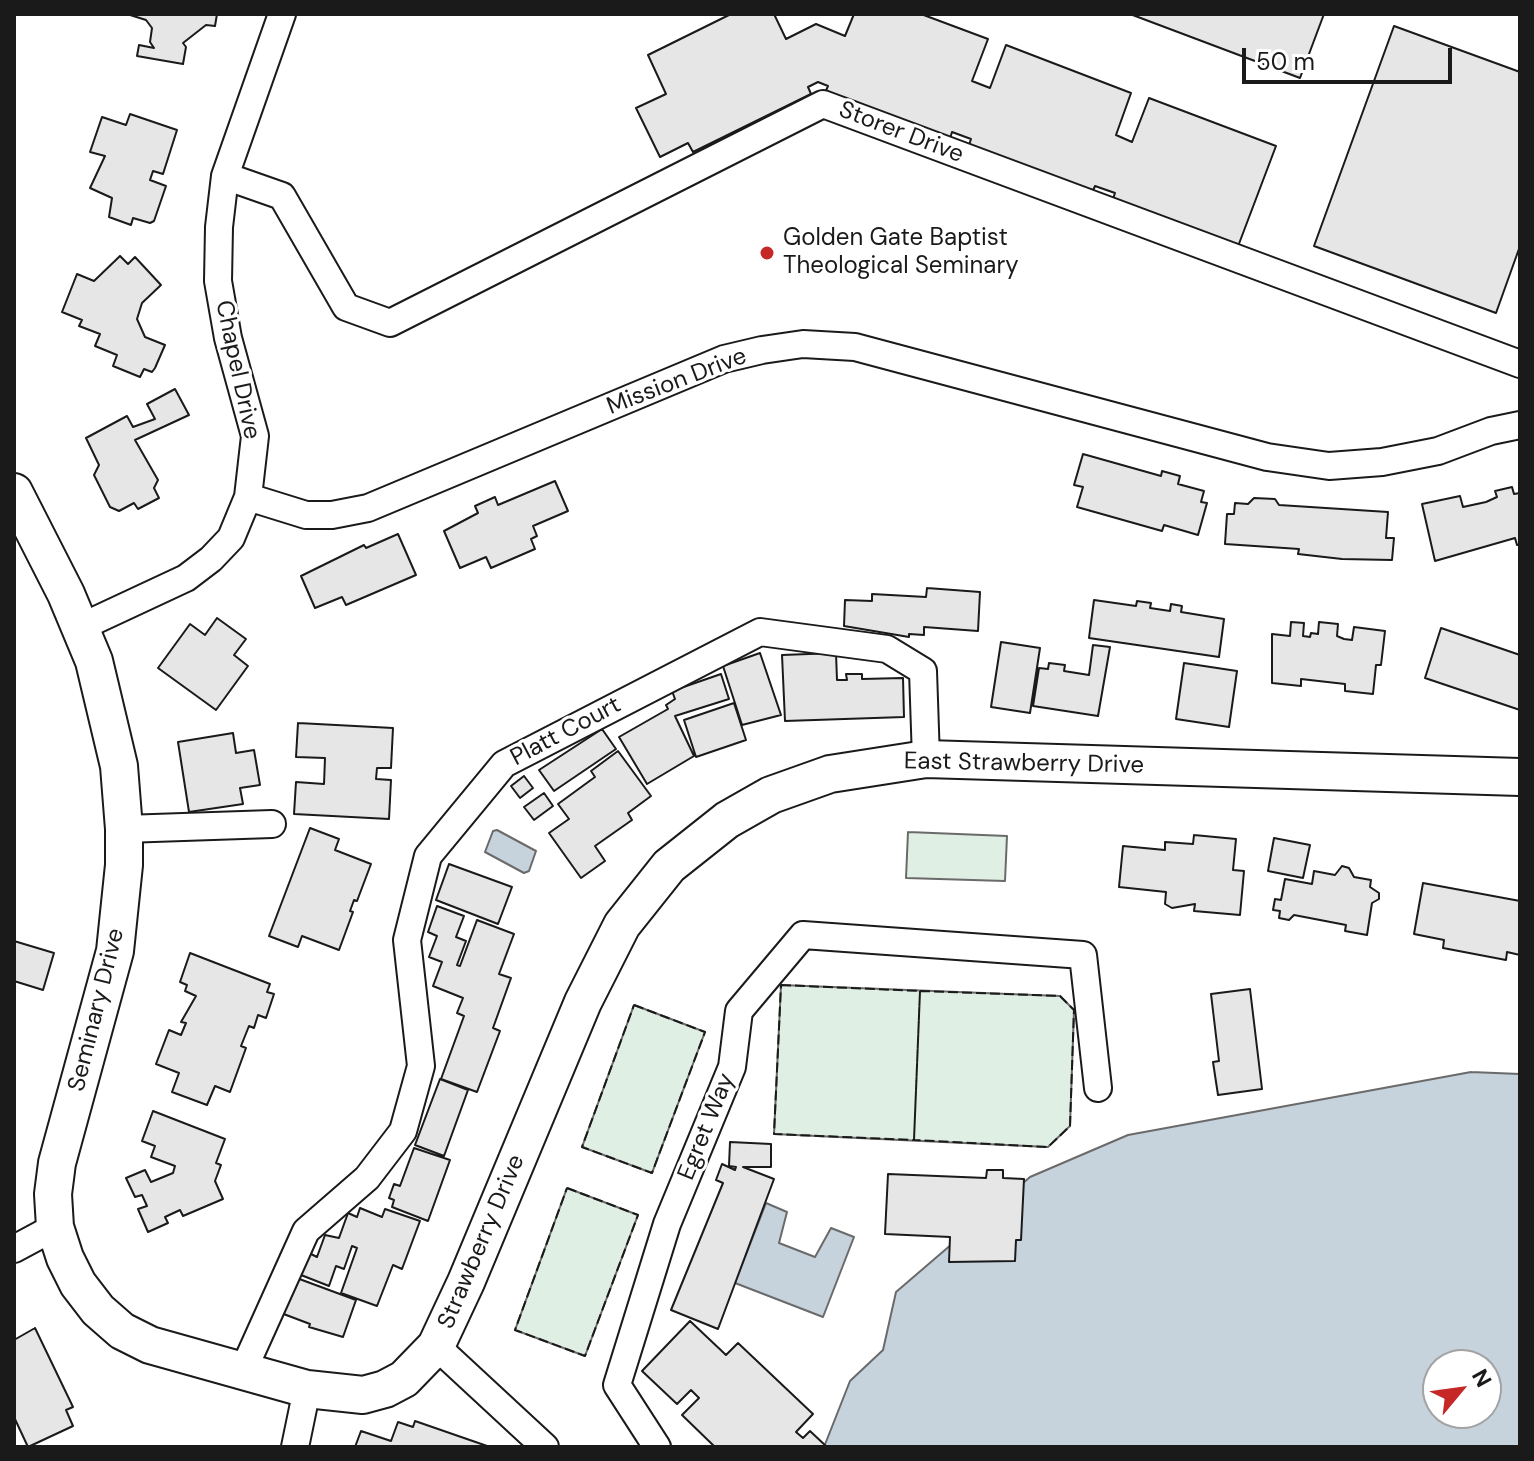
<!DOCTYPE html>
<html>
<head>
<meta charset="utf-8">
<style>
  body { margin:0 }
  #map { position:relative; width:1534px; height:1461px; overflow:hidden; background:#fff; font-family:"DM Sans",sans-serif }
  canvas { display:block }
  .frame { position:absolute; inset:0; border:16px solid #1a1a1a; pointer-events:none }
  .north { position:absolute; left:1422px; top:1349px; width:80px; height:80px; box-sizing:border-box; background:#fff; border:2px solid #a3a3a3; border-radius:50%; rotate:61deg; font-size:22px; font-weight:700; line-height:32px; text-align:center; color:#1a1a1a }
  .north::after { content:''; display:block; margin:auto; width:28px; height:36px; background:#c62828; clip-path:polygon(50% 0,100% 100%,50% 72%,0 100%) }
  .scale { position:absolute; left:1242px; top:48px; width:210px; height:36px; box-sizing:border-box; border:4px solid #1a1a1a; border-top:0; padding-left:10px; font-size:24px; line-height:28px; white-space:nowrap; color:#1a1a1a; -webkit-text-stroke:6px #fff; paint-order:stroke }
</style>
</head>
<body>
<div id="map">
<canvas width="1534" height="1461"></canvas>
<div class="frame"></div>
<div class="north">N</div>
<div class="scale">50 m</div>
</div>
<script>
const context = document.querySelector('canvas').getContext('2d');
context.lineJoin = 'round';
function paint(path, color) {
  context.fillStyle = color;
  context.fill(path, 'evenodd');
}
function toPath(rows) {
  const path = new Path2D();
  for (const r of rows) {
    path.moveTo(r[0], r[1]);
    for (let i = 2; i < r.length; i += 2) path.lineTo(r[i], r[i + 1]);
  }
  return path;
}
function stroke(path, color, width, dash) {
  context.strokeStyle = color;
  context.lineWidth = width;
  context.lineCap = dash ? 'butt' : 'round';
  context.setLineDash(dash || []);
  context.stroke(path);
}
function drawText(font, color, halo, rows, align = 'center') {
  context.font = font + ' "DM Sans",sans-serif';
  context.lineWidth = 6;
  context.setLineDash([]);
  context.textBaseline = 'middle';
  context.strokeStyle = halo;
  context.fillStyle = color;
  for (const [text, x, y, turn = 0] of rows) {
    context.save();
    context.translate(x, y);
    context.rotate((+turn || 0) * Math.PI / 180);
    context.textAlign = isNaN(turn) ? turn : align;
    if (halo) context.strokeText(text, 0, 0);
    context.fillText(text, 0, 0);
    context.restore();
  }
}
const green = toPath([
  [908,832,1007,836,1005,881,906,878,908,832],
  [781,985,1060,996,1074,1010,1070,1126,1048,1147,774,1134,781,985],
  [634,1005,705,1032,652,1173,582,1147,634,1005],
  [567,1188,638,1215,585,1356,515,1330,567,1188]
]);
paint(green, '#e0efe3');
stroke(green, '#6a6a6a', 2);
const water = toPath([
  [497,830,536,851,529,871,524,873,485,852,493,831,497,830],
  [1471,1072,1520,1074,1520,1447,824,1447,850,1381,883,1350,896,1292,1030,1177,1128,1135,1471,1072],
  [1438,1365,1486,1365,1486,1413,1438,1413,1438,1365],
  [766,1203,787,1212,779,1243,815,1257,831,1228,854,1237,823,1317,735,1283,766,1203]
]);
paint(water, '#c6d2dc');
stroke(water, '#6a6a6a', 2);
const building = toPath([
  [127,14,217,14,215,26,206,25,183,43,186,47,183,64,137,56,139,45,154,48,150,42,152,28,146,20,127,14],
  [731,14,774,14,786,39,816,24,845,36,854,14,921,14,988,39,972,81,990,88,1006,45,1131,93,1116,135,1132,142,1149,98,1276,146,1237,249,1112,202,1115,193,1095,186,1091,195,968,148,971,139,952,132,949,142,824,95,828,86,818,82,808,87,811,94,693,152,688,143,660,157,636,108,666,94,648,55,731,14],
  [1130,14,1324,14,1300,78,1130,14],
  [1394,26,1520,72,1520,246,1496,313,1314,246,1394,26],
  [130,114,177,130,163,174,153,171,150,180,166,186,154,221,150,223,133,218,131,225,109,217,112,198,90,188,105,156,90,152,102,117,126,125,130,114],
  [120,256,128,264,135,257,161,285,142,303,137,319,145,337,165,345,155,368,152,372,144,369,140,377,113,366,117,355,95,346,100,334,79,326,82,320,62,312,77,274,94,281,120,256],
  [175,389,189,415,135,440,158,480,154,488,159,498,138,509,134,503,119,511,110,507,94,475,99,465,86,438,127,416,133,427,155,419,147,404,175,389],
  [1083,454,1161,476,1162,471,1180,476,1178,484,1204,491,1201,502,1207,503,1198,535,1164,525,1162,531,1077,507,1083,487,1074,485,1083,454],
  [555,481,568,511,533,526,537,536,531,539,535,549,491,568,486,557,460,568,444,531,478,513,475,506,495,497,498,505,555,481],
  [1512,487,1514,494,1520,493,1520,545,1517,545,1515,538,1435,561,1422,504,1460,496,1463,507,1486,502,1497,497,1495,491,1512,487],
  [1254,498,1275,499,1279,505,1388,512,1386,538,1394,538,1392,560,1342,559,1298,554,1299,549,1225,544,1227,514,1234,514,1235,503,1248,504,1254,498],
  [398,534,416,575,346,605,342,597,315,608,301,576,364,545,366,548,398,534],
  [927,588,980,592,978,631,924,627,924,635,909,634,909,637,844,626,845,600,872,601,872,594,926,597,927,588],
  [1094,600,1136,606,1137,601,1151,603,1150,608,1170,611,1171,604,1182,606,1181,612,1224,619,1219,657,1089,638,1094,600],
  [217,618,246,639,234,655,248,666,216,710,158,668,190,624,205,635,217,618],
  [1291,622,1304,623,1303,636,1310,637,1311,633,1318,634,1319,622,1338,624,1337,636,1344,639,1352,640,1354,627,1385,631,1381,665,1376,665,1373,694,1345,691,1345,684,1301,679,1301,686,1272,683,1272,634,1290,636,1291,622],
  [1441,628,1520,655,1520,710,1425,678,1441,628],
  [1001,642,1040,648,1030,713,991,707,1001,642],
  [1093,645,1110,647,1098,716,1033,706,1039,668,1048,669,1049,663,1065,665,1064,671,1089,675,1093,645],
  [760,653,781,715,742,725,723,666,760,653],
  [836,653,837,680,847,680,846,674,862,674,862,679,903,678,904,717,785,721,782,655,836,653],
  [1184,663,1237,671,1229,727,1176,719,1184,663],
  [721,674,729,699,675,716,694,756,647,784,619,737,668,709,666,705,675,699,672,691,721,674],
  [734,703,746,740,696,757,684,720,734,703],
  [298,723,393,728,391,768,377,768,376,779,391,780,389,819,294,814,296,782,324,784,325,758,296,757,298,723],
  [602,729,616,749,554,791,539,770,602,729],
  [233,733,236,753,254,750,260,785,240,788,243,804,189,812,178,742,233,733],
  [618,751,651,796,628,813,632,820,595,846,605,861,581,878,549,833,569,819,558,804,595,777,591,771,618,751],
  [524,776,533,788,520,798,511,786,524,776],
  [544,793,553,806,534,820,524,807,544,793],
  [310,828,339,839,335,850,371,864,357,901,354,900,350,911,353,912,339,950,302,936,298,947,269,936,310,828],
  [1194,835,1236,839,1233,870,1244,871,1240,915,1194,911,1195,904,1172,908,1165,904,1166,892,1119,887,1123,846,1165,850,1165,842,1193,844,1194,835],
  [1274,838,1310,845,1303,878,1268,871,1274,838],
  [449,864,512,887,498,924,436,900,449,864],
  [1342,866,1349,868,1354,877,1371,880,1370,887,1379,893,1379,899,1372,903,1367,935,1345,931,1346,925,1294,915,1289,920,1279,918,1280,911,1273,910,1275,899,1281,900,1285,879,1312,884,1314,871,1335,875,1342,866],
  [1423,883,1520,901,1520,955,1507,952,1506,960,1443,948,1444,940,1414,934,1423,883],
  [437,906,464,916,456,937,466,941,457,965,460,966,477,920,514,934,499,974,511,978,493,1028,500,1031,477,1092,441,1079,464,1016,457,1013,463,998,433,986,442,962,429,957,437,936,428,932,437,906],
  [14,941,54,953,43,990,14,981,14,941],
  [190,953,270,984,267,992,274,994,266,1018,258,1015,254,1028,249,1026,241,1046,246,1048,230,1092,215,1086,207,1105,172,1092,179,1073,156,1064,169,1030,181,1035,186,1023,181,1022,196,996,185,991,187,985,180,982,190,953],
  [1250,989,1262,1089,1218,1095,1213,1062,1219,1061,1211,994,1250,989],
  [440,1079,468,1090,444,1156,415,1145,440,1079],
  [153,1111,225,1139,216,1163,221,1165,215,1181,223,1199,183,1216,180,1210,165,1217,168,1223,148,1232,138,1209,147,1206,142,1195,135,1197,126,1178,145,1170,151,1182,173,1173,175,1166,151,1157,155,1146,142,1141,153,1111],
  [730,1142,771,1144,771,1167,743,1167,774,1179,718,1329,671,1310,723,1183,716,1180,722,1164,735,1170,736,1167,729,1166,730,1142],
  [414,1148,450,1160,428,1221,392,1207,394,1200,389,1198,394,1184,400,1186,414,1148],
  [987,1170,1003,1170,1003,1178,1024,1179,1021,1240,1016,1240,1015,1261,949,1262,950,1237,885,1234,888,1174,986,1178,987,1170],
  [360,1208,382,1217,385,1209,420,1221,402,1269,393,1265,377,1306,341,1293,357,1248,352,1246,344,1269,336,1266,329,1286,301,1275,309,1253,317,1257,325,1235,339,1238,348,1213,357,1217,360,1208],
  [294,1277,356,1300,343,1337,309,1327,310,1324,281,1313,294,1277],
  [690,1321,726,1355,738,1343,813,1414,796,1432,803,1438,810,1431,827,1447,715,1447,682,1415,699,1398,691,1390,677,1404,642,1371,690,1321],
  [35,1328,73,1407,66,1410,73,1426,28,1447,14,1417,14,1340,35,1328],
  [415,1421,490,1447,355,1447,361,1431,391,1441,398,1422,413,1427,415,1421]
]);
paint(building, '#e6e6e6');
stroke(building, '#1a1a1a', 2);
const street = toPath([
  [225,176,282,196,346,307,390,323,823,104,1520,364],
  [248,497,255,436,228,338,218,281,219,227,225,176,282,14],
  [81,627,186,578,211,559,231,538,248,497,306,515,332,515,368,508,724,359,762,350,803,344,855,347,1267,457,1329,466,1382,462,1438,451,1491,431,1520,425],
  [124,829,272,824],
  [14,1249,55,1227],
  [436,1346,545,1447],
  [242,1373,306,1231,367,1178,403,1131,421,1066,407,940,428,856,504,764,760,632,887,649,923,671,926,759],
  [295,1447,307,1389],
  [657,1447,617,1385,667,1224,732,1067,739,1011,803,935,1083,955,1098,1088]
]);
const secondary = toPath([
  [14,492,66,594,94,661,119,766,124,829,124,865,115,951,57,1163,53,1194,55,1227,65,1258,78,1284,98,1310,122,1331,150,1345,307,1389,363,1395,385,1389,404,1379,436,1346,466,1282,583,1002,622,925,669,866,727,820,771,795,830,774,926,759,1520,777]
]);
stroke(street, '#1a1a1a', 30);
stroke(secondary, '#1a1a1a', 40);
stroke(street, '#fff', 26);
stroke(secondary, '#fff', 36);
stroke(toPath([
  [781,985,920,991,914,1140,774,1134,781,985],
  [920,991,1060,996,1074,1010,1070,1126,1048,1147,914,1140,920,991],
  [634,1005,705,1032,652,1173,582,1147,634,1005],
  [567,1188,638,1215,585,1356,515,1330,567,1188]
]), '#1a1a1a', 2, [10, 4]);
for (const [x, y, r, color] of [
  [767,253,8,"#c62828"]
]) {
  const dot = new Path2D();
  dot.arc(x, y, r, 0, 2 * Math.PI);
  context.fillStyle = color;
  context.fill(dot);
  stroke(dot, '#fff', 3);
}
drawText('24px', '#1a1a1a', '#fff', [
  ["Storer Drive",901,133,21],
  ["Chapel Drive",237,370,78],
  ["Mission Drive",677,382,-21],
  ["Platt Court",566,732,-28],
  ["East Strawberry Drive",1024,764,1],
  ["Seminary Drive",97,1010,-76],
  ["Egret Way",707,1127,-68],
  ["Strawberry Drive",482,1242,-67]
]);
drawText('24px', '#1a1a1a', '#fff', [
  ["Golden Gate Baptist",783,239],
  ["Theological Seminary",783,267]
], 'left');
</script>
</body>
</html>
